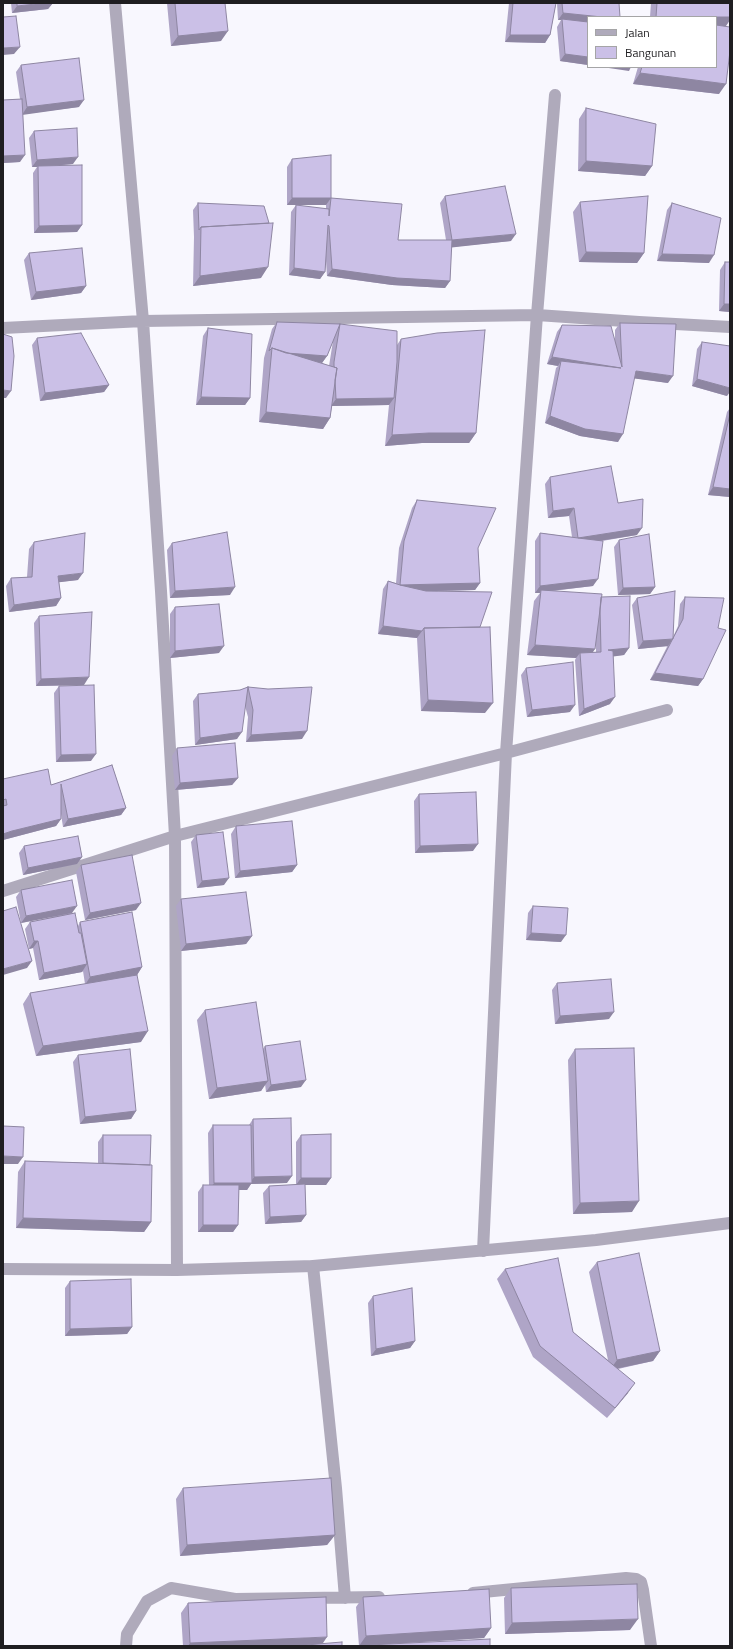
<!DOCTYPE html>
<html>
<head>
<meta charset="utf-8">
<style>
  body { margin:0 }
  #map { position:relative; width:733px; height:1649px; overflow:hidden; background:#f8f7fe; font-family:"Titillium Web",sans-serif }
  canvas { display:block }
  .frame { position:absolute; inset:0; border:4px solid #1f1e21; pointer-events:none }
  .legend { position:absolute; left:587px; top:16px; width:130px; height:52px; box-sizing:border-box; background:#fff; border:1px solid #a5a5a6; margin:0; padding:5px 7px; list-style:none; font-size:12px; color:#1f1e21 }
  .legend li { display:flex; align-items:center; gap:8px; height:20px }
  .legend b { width:20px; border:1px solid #a5a5a6 }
</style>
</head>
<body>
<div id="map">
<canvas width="733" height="1649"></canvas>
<div class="frame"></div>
<ul class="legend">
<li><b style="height:5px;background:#afaabb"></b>Jalan</li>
<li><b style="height:11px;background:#cbc0e7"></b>Bangunan</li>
</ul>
</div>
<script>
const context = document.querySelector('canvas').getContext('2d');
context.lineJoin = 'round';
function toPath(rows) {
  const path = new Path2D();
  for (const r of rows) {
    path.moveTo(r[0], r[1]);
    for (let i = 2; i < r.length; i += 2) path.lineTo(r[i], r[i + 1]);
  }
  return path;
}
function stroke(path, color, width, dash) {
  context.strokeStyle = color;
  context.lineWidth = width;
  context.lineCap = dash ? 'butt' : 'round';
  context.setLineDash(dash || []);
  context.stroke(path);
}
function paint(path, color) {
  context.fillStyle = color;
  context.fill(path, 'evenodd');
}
stroke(toPath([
  [313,1266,336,1488,345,1598],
  [473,1593,626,1578,636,1579,641,1582,643,1590,651,1646],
  [126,1646,127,1634,147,1601,171,1588,235,1599,379,1597]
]), '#afaabb', 12);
stroke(toPath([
  [115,3,143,321,161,591,175,836,177,1270],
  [3,328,143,321,537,315,639,322,730,327],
  [3,891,175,836,506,753,667,710],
  [483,1251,506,753,537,315,555,95],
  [3,1269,177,1270,313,1266,596,1240,730,1223]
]), '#afaabb', 12);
paint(toPath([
  [11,3,53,3,48,9,12,13],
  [167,3,225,3,221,41,171,46],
  [509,3,556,3,550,35,545,43,505,42],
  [557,3,619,3,588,17,588,65,560,61,557,27,561,20,558,20],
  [651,3,730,3,730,20,726,26,719,94,633,84,638,67,716,67,716,17,650,17],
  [21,65,79,107,23,114,20,162,3,163,3,100,20,99,16,72],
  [586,108,652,166,645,176,578,171,579,119],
  [34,131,73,164,53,166,82,225,77,232,34,233,33,173,37,167,32,167,29,138],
  [292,159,331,198,398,240,446,240,440,203,445,196,511,241,451,247,450,281,445,288,392,285,327,276,326,261,325,272,320,279,289,275,291,212,296,205,326,209,326,205,287,205,287,167],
  [580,202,644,253,637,263,579,262,573,212],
  [198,203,261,278,193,286,194,237,193,210],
  [672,203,709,263,657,261,667,210],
  [29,253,86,286,81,293,31,300,24,260],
  [725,262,730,262,730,312,719,311,720,270],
  [277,322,340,324,397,345,401,339,476,433,469,443,422,443,385,446,389,405,332,406,330,418,323,429,259,422,264,358,272,329],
  [333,341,329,366,322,363,327,356],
  [620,323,668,383,634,378,618,442,580,436,545,423,556,368,558,366,547,364,557,332,562,325,615,341,615,330],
  [208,328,250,398,245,405,196,405,203,336],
  [37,338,109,385,104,392,40,401,32,345],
  [702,342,727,396,692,386,697,349],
  [730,408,730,497,708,495,727,412],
  [550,477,618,503,637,535,602,541,593,586,552,591,601,597,629,648,624,655,613,656,610,704,579,716,575,660,576,658,527,655,534,601,540,593,535,593,535,541,540,533,572,537,569,516,548,518,545,484],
  [596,643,596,652,593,652],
  [417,500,478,548,480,583,475,590,437,591,480,627,485,713,421,711,417,638,378,634,383,589,388,581,396,583,399,548,412,508],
  [619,540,655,587,650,594,618,595,614,547],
  [34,542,78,580,59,582,61,598,56,606,9,612,6,586,11,578,27,577,29,549],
  [172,543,230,595,170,598,167,550],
  [685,597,703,679,698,686,650,680,668,645,668,646,638,649,632,605,637,598,673,637,678,626,680,604],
  [175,607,219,653,170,658,170,614],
  [39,616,84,685,36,686,34,623],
  [526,668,570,712,527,717,521,675],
  [59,686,91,761,56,762,54,693],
  [248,687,302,739,246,742,248,717,245,706,237,739,195,745,193,701,198,694,240,690],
  [177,748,238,778,232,785,175,790,172,756],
  [112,765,126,808,121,815,63,827,61,814,61,819,56,826,3,840,3,779,51,785],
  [419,794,473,851,415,853,414,801],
  [236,826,297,865,292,872,235,878,231,834],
  [196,835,224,885,197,888,191,842],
  [24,846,82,857,77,864,23,875,19,853],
  [81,865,136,910,85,920,76,872],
  [21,890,73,913,78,926,80,922,142,967,137,975,141,1042,36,1056,23,1004,30,993,85,984,83,971,82,972,39,980,33,948,29,949,25,929,30,922,56,916,21,923,16,897],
  [181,899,252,936,246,944,181,951,176,906],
  [533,906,561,942,526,940,528,913],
  [557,983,609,1019,555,1024,552,990],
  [205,1010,263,1049,265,1046,301,1087,266,1092,265,1084,261,1091,209,1099,197,1020],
  [575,1049,632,1212,573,1214,568,1060],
  [78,1055,136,1111,131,1119,80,1124,73,1062],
  [253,1119,287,1183,251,1184,247,1190,239,1190,238,1225,233,1232,198,1232,198,1192,203,1185,209,1185,208,1133,213,1125,249,1125],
  [103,1135,150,1164,151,1222,144,1232,16,1228,18,1172,25,1161,98,1163,98,1142],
  [301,1135,331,1178,326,1185,305,1185,306,1215,301,1222,265,1224,263,1193,269,1186,296,1185,296,1142],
  [597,1262,660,1351,653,1361,618,1369,628,1393,607,1418,533,1357,497,1279,505,1269,573,1332,608,1360,589,1272],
  [70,1281,132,1327,127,1334,65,1336,65,1288],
  [373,1296,415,1341,410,1348,371,1356,368,1303],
  [183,1488,335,1535,327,1545,180,1556,176,1499],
  [511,1588,630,1630,505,1634,504,1598],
  [363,1597,491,1628,484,1638,359,1646,356,1607],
  [188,1603,322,1644,342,1646,183,1646,181,1613]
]), '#afa5c7');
paint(toPath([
  [45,3,53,3,48,9,12,13,17,6],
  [563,13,602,17,588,17,588,23,562,19,561,20,558,20],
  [716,17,730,17,730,20,725,27,716,27],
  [228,31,221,41,171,46,178,36],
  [510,35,550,35,545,43,505,42],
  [20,47,14,54,3,55,3,48],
  [565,54,588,57,588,65,560,61],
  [602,67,631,67,629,71],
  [640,73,726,84,719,94,633,84],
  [84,100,79,107,22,115,27,107],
  [25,155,20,162,3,163,3,156],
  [78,157,73,164,38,167,38,166,37,167,32,167,37,160],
  [586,161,652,166,645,176,578,171],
  [292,198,331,198,326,205,287,205],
  [82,225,77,232,34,233,39,226],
  [516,234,511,241,447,248,452,240],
  [586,252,644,253,637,263,579,262],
  [662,254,714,255,709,263,657,261],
  [268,267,261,278,193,286,200,276],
  [294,268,325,272,320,279,289,275],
  [332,269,450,281,445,288,392,285,327,276],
  [86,286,81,293,31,300,36,292],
  [724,304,730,304,730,312,719,311],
  [271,351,327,356,322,363],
  [552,357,621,368,561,361,558,366,547,364],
  [636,371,673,376,668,383,631,378],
  [697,379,730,388,730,392,727,396,692,386],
  [109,385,104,392,40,401,45,393],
  [3,390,11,391,6,398,3,398],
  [201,397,250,398,245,405,196,405],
  [394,398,389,405,331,406,336,399],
  [266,412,330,418,323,429,259,422],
  [550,416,623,434,618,442,580,436,545,423],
  [429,433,476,433,469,443,422,443,385,446,392,435],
  [713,487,730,489,730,497,708,495],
  [574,508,569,516,548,518,553,511],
  [642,528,637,535,573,545,578,538],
  [83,573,78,580,53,583,58,576],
  [598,579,593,586,541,592,541,590,540,593,535,593,540,586],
  [480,583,475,590,395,592,400,585],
  [235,587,230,595,170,598,175,591],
  [655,587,650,594,618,595,623,588],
  [61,598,56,606,9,612,14,605],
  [383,626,422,631,417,638,378,634],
  [673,639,668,646,638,649,643,641],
  [535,645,595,649,588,659,580,653,576,658,527,655],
  [224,646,219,653,170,658,175,651],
  [629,648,624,655,603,658,608,650],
  [655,673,703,679,698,686,650,680],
  [89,677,84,685,36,686,41,679],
  [615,697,610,704,579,716,584,709],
  [428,700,493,703,485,713,421,711],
  [575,705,570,712,527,717,532,710],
  [307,731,302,739,246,742,251,735],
  [242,732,237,739,195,745,200,738],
  [96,754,91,761,56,762,61,755],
  [238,778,232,785,175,790,180,783],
  [126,808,121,815,63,827,68,819],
  [61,819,56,826,3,840,3,834,12,831],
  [478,844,473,851,415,853,420,846],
  [82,857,77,864,23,875,28,868],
  [297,865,292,872,235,878,240,871],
  [229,878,224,885,197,888,202,881],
  [141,903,136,910,85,920,90,913],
  [77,906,72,913,21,923,26,916],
  [531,933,566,935,561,942,526,940],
  [252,936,246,944,181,951,186,944],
  [34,941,38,941,33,948,29,949],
  [32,961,27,968,3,975,3,969],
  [87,964,82,972,39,980,44,973],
  [142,967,137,975,85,985,90,977],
  [614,1012,609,1019,555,1024,560,1016],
  [148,1031,141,1042,36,1056,43,1046],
  [306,1080,301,1087,266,1092,271,1085],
  [268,1081,261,1091,209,1099,217,1088],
  [136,1111,131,1119,80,1124,85,1117],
  [3,1156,23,1157,18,1164,3,1164],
  [292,1176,287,1183,251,1184,247,1190,209,1190,214,1183,250,1183,254,1177],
  [301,1178,331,1178,326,1185,296,1185],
  [639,1201,632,1212,573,1214,580,1203],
  [306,1215,301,1222,265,1224,270,1217],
  [23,1218,151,1222,144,1232,16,1228],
  [203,1225,238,1225,233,1232,198,1232],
  [132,1327,127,1334,65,1336,70,1329],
  [415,1341,410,1348,371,1356,376,1349],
  [660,1351,653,1361,610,1370,617,1360],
  [635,1383,628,1393,607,1418],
  [335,1535,327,1545,180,1556,187,1545],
  [638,1619,630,1630,505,1634,512,1623],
  [491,1628,484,1638,359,1646,366,1636],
  [327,1637,321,1646,188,1646,190,1643]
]), '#8e86a2');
const building = toPath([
  [17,3,45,3,17,6,17,3],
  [175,3,225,3,228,31,178,36,175,3],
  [513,3,556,3,550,35,510,35,513,3],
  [562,3,619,3,620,17,602,17,563,13,562,3],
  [657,3,730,3,730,17,656,17,657,3],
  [16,16,20,47,3,48,3,17,16,16],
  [562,19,588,22,588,57,565,54,562,19],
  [716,25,730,27,730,51,726,84,640,73,642,67,716,67,716,25],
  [79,58,84,100,27,107,21,65,79,58],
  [22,99,25,155,3,156,3,100,22,99],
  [586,108,656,124,652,166,586,161,586,108],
  [77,128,78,157,37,160,34,131,77,128],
  [331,155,331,198,292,198,292,159,331,155],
  [82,165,82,225,39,226,38,166,82,165],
  [505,186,516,234,452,240,450,281,397,278,332,269,329,226,328,225,325,272,294,268,296,205,329,209,329,216,331,198,402,204,398,240,452,240,445,196,505,186],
  [648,196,644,253,586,252,580,202,648,196],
  [198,203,264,206,269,223,201,227,199,230,198,203],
  [672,203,721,218,714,255,662,254,672,203],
  [273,223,268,267,200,276,201,227,273,223],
  [82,248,86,286,36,292,29,253,82,248],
  [725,262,730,262,730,304,724,304,725,262],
  [277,322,340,324,327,356,286,353,272,348,269,351,277,322],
  [620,323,676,324,673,376,636,371,623,434,585,429,550,416,561,361,621,368,552,357,562,325,611,326,622,367,620,323],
  [340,324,397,331,397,362,394,398,336,399,335,380,337,368,334,367,334,362,340,324],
  [208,328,252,334,250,398,201,397,208,328],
  [485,330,476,433,429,433,392,435,401,339,437,333,485,330],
  [81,333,109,385,45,393,37,338,81,333],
  [3,334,12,337,14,356,11,391,3,390,3,334],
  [702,342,730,346,730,388,697,379,702,342],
  [272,348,337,368,330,418,266,412,272,348],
  [730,414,730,489,713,487,730,414],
  [611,466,618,503,643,499,642,528,578,538,603,541,598,579,540,586,540,533,578,538,574,508,553,511,550,477,611,466],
  [417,500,496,508,478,548,480,583,400,585,426,591,492,592,480,627,424,628,422,631,383,626,388,581,400,585,404,541,417,500],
  [227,532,235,587,175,591,172,543,227,532],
  [85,533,83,573,58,576,61,598,14,605,11,578,32,577,34,542,85,533],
  [649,534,655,587,623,588,619,540,649,534],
  [541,590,602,594,595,649,535,645,541,590],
  [675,591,673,639,643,641,637,598,675,591],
  [630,596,629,648,608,650,613,651,615,697,584,709,580,653,601,652,600,609,601,597,630,596],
  [685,597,724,598,718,628,726,630,703,679,655,673,683,619,685,597],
  [219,604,224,646,175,651,175,607,219,604],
  [92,612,89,677,41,679,39,616,92,612],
  [490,627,493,703,428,700,424,628,490,627],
  [573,662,575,705,532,710,526,668,573,662],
  [94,685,96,754,61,755,59,686,94,685],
  [248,687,268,689,312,687,307,731,251,735,253,710,248,687],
  [248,687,242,732,200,738,198,694,240,690,248,687],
  [235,743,238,778,180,783,177,748,235,743],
  [112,765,126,808,68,819,61,784,61,819,12,831,3,834,3,806,7,805,6,799,3,800,3,779,48,769,51,785,112,765],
  [476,792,478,844,420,846,419,794,476,792],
  [292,821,297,865,240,871,236,826,292,821],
  [223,832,229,878,202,881,196,835,223,832],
  [78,836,82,857,28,868,24,846,78,836],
  [132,855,141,903,90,913,81,865,132,855],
  [72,880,77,906,26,916,21,890,72,880],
  [246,892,252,936,186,944,181,899,246,892],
  [533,906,568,908,566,935,531,933,533,906],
  [16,907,32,961,3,969,3,911,16,907],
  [132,912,142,967,90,977,80,922,132,912],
  [75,913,79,933,81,933,87,964,44,973,38,941,34,941,30,922,75,913],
  [137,975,148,1031,43,1046,30,993,137,975],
  [611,979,614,1012,560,1016,557,983,611,979],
  [256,1002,268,1081,217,1088,205,1010,256,1002],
  [300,1041,306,1080,271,1085,265,1046,300,1041],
  [634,1048,639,1201,580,1203,575,1049,634,1048],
  [130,1049,136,1111,85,1117,78,1055,130,1049],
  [291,1118,292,1176,254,1177,253,1119,291,1118],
  [213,1125,251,1125,252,1183,214,1183,213,1125],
  [3,1126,24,1127,23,1157,3,1156,3,1126],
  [331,1134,331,1178,301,1178,301,1135,331,1134],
  [103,1135,151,1135,150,1165,103,1163,103,1135],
  [25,1161,152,1165,151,1222,23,1218,25,1161],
  [305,1184,306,1215,270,1217,269,1186,305,1184],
  [203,1185,239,1185,238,1225,203,1225,203,1185],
  [639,1253,660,1351,617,1360,597,1262,639,1253],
  [558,1258,573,1332,635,1383,615,1408,540,1346,505,1269,558,1258],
  [131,1279,132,1327,70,1329,70,1281,131,1279],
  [412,1288,415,1341,376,1349,373,1296,412,1288],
  [331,1478,335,1535,187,1545,183,1488,331,1478],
  [637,1584,638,1619,512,1623,511,1588,637,1584],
  [489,1589,491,1628,366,1636,363,1597,489,1589],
  [326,1597,327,1637,190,1643,188,1603,326,1597],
  [490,1639,490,1646,369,1646,369,1645,490,1639],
  [342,1642,342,1646,294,1646,342,1642]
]);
paint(building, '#cbc0e7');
stroke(building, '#8e86a2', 1);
</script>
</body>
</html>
